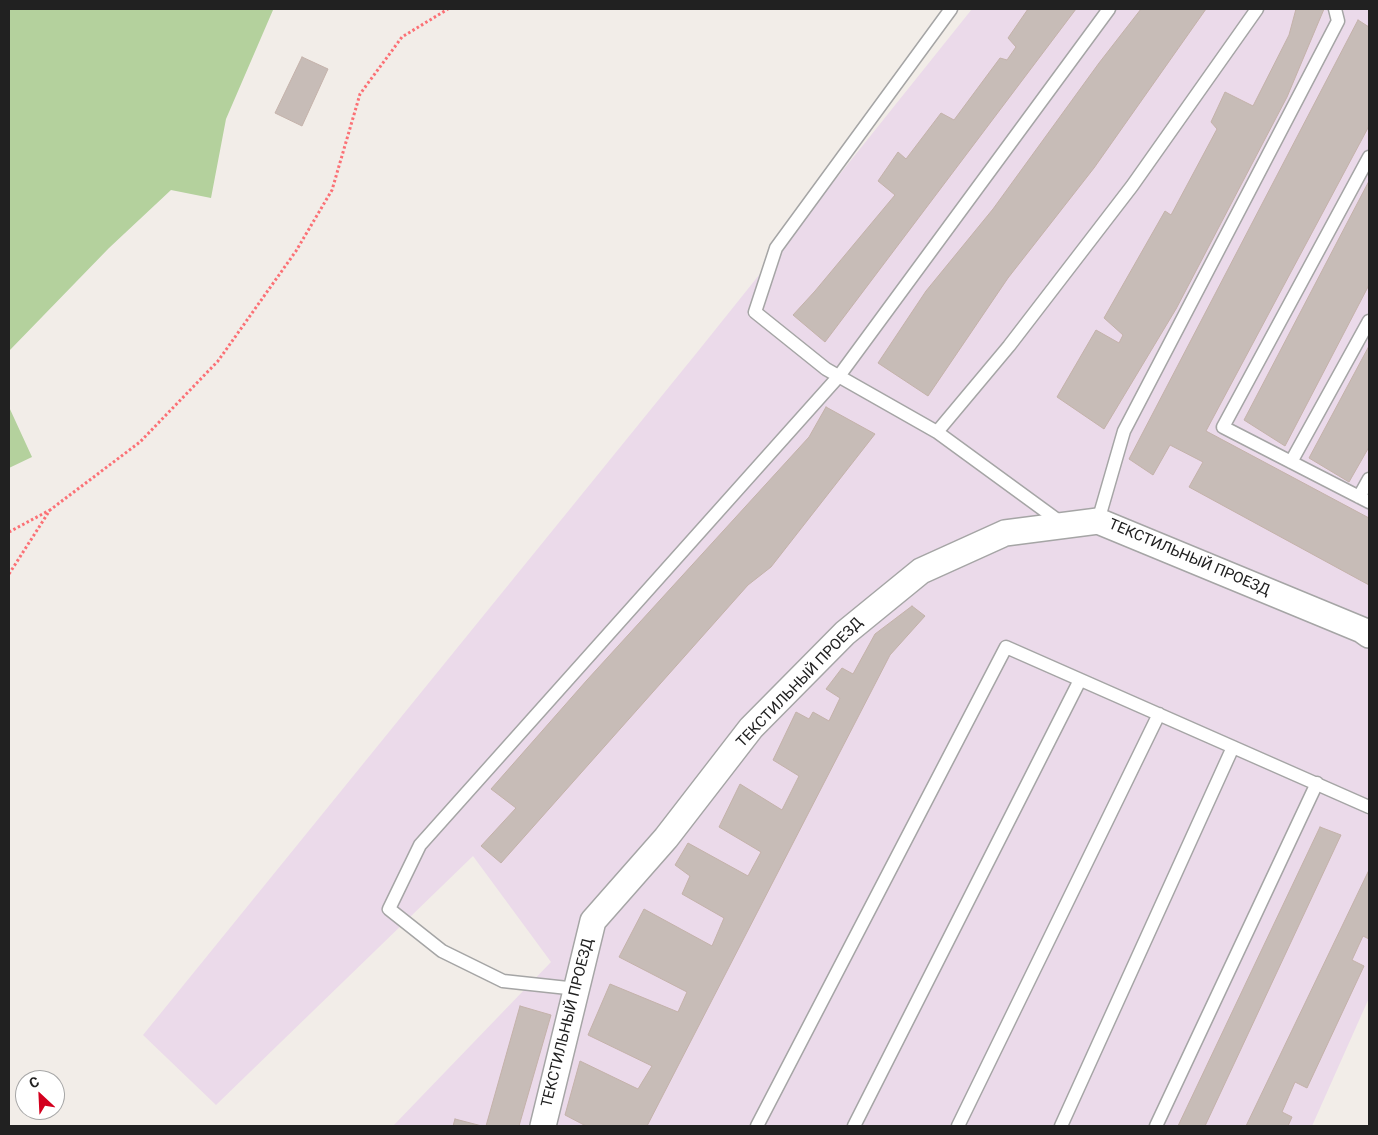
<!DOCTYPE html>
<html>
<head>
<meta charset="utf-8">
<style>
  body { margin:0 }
  #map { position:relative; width:1378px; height:1135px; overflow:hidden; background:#f2ede8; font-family:Roboto,sans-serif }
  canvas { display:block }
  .frame { position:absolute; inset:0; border:10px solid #212121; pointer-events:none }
  .north { position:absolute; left:15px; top:1070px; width:50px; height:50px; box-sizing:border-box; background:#fff; border:1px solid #a6a6a6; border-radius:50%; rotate:335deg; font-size:14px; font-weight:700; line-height:20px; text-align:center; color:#212121 }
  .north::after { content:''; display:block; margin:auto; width:18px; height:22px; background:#d3001e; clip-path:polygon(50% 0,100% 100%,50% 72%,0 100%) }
</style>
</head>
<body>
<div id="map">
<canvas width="1378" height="1135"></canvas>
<div class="frame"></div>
<div class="north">С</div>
</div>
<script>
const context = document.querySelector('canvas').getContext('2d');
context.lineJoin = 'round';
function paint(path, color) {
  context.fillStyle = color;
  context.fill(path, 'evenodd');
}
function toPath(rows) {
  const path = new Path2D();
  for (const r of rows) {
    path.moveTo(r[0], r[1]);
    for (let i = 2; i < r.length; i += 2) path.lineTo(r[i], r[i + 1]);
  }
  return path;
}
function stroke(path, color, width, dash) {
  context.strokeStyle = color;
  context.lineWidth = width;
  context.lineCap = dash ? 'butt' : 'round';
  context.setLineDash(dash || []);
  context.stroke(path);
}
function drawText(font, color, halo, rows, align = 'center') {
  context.font = font + ' Roboto,sans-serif';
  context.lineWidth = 4.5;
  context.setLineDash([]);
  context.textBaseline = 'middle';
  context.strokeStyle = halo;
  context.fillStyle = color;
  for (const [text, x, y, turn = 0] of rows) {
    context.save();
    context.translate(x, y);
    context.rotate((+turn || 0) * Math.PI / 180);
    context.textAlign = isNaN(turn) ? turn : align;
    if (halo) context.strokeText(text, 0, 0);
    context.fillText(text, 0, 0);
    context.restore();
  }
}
paint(toPath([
  [972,9,1369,9,1369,998,1312,1126,393,1126,551,962,473,856,216,1105,143,1035,699,350]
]), '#ebdaea');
paint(toPath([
  [9,9,276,9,273,10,226,119,211,198,171,190,109,248,9,351],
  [9,407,32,457,9,468]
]), '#b4d19d');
const building = toPath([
  [1028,9,1076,9,825,342,793,315,815,291,895,195,878,181,898,152,906,159,941,113,954,120,1000,58,1007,60,1016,47,1008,38,1028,9],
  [1141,9,1206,9,1094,168,1008,278,928,396,878,363,926,291,993,209,1099,63,1141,9],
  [1296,9,1324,9,1287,97,1176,309,1104,429,1057,397,1096,330,1119,343,1123,335,1104,318,1165,211,1171,215,1217,129,1211,122,1225,92,1253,106,1289,35,1296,9],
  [1358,20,1369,27,1369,126,1206,431,1369,518,1369,585,1189,487,1203,462,1170,445,1153,475,1129,459,1358,20],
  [302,57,328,69,302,126,275,113,302,57],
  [1369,181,1369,285,1285,446,1244,420,1369,181],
  [1369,346,1369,447,1349,482,1309,458,1369,346],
  [826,407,875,434,771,567,748,585,501,863,481,846,516,808,491,789,587,680,809,437,826,407],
  [912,606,925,616,890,655,647,1126,586,1126,565,1115,580,1061,638,1089,652,1066,588,1035,610,984,678,1012,687,992,619,957,644,909,712,946,724,918,682,894,690,876,675,865,688,843,748,876,761,852,719,827,740,784,782,810,799,776,773,760,796,712,809,719,813,712,829,721,840,698,826,689,842,668,853,674,875,634,912,606],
  [1320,827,1341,835,1205,1126,1178,1126,1320,827],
  [1369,870,1369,939,1363,936,1352,960,1364,966,1307,1088,1295,1082,1282,1112,1292,1117,1288,1126,1246,1126,1369,870],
  [520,1006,551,1015,519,1126,486,1126,520,1006],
  [455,1119,482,1126,453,1126,455,1119]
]);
paint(building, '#c7bcb7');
stroke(building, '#c4b2aa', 1);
const lane = toPath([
  [951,9,776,248,755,312,826,369,937,432,1063,524],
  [1369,157,1223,427,1369,502],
  [937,432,1009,346,1132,186,1257,9],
  [1291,462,1369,321],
  [1359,497,1369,479],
  [1098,521,1124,431,1338,21,1335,9],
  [577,989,503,981,442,951,389,909,420,845,839,376,1109,9],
  [757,1126,1006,647,1369,807],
  [854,1126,1080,680],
  [958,1126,1159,714],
  [1061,1126,1233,747],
  [1156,1126,1317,783]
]);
const street = toPath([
  [543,1126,593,921,666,838,751,728,845,633,921,571,1005,533,1098,521,1362,630,1369,635]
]);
stroke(lane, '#a5a5a5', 15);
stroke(street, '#a5a5a5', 28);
stroke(toPath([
  [9,532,50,510],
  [9,574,50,510,140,442,218,361,296,251,332,190,360,94,402,37,448,9]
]), '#fb7075', 3, [2.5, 2.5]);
stroke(lane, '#fff', 12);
stroke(street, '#fff', 25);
drawText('15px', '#212121', '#fff', [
  ["ТЕКСТИЛЬНЫЙ ПРОЕЗД",1189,558,23],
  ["ТЕКСТИЛЬНЫЙ ПРОЕЗД",800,683,-46],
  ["ТЕКСТИЛЬНЫЙ ПРОЕЗД",568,1023,-76]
]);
</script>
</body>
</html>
